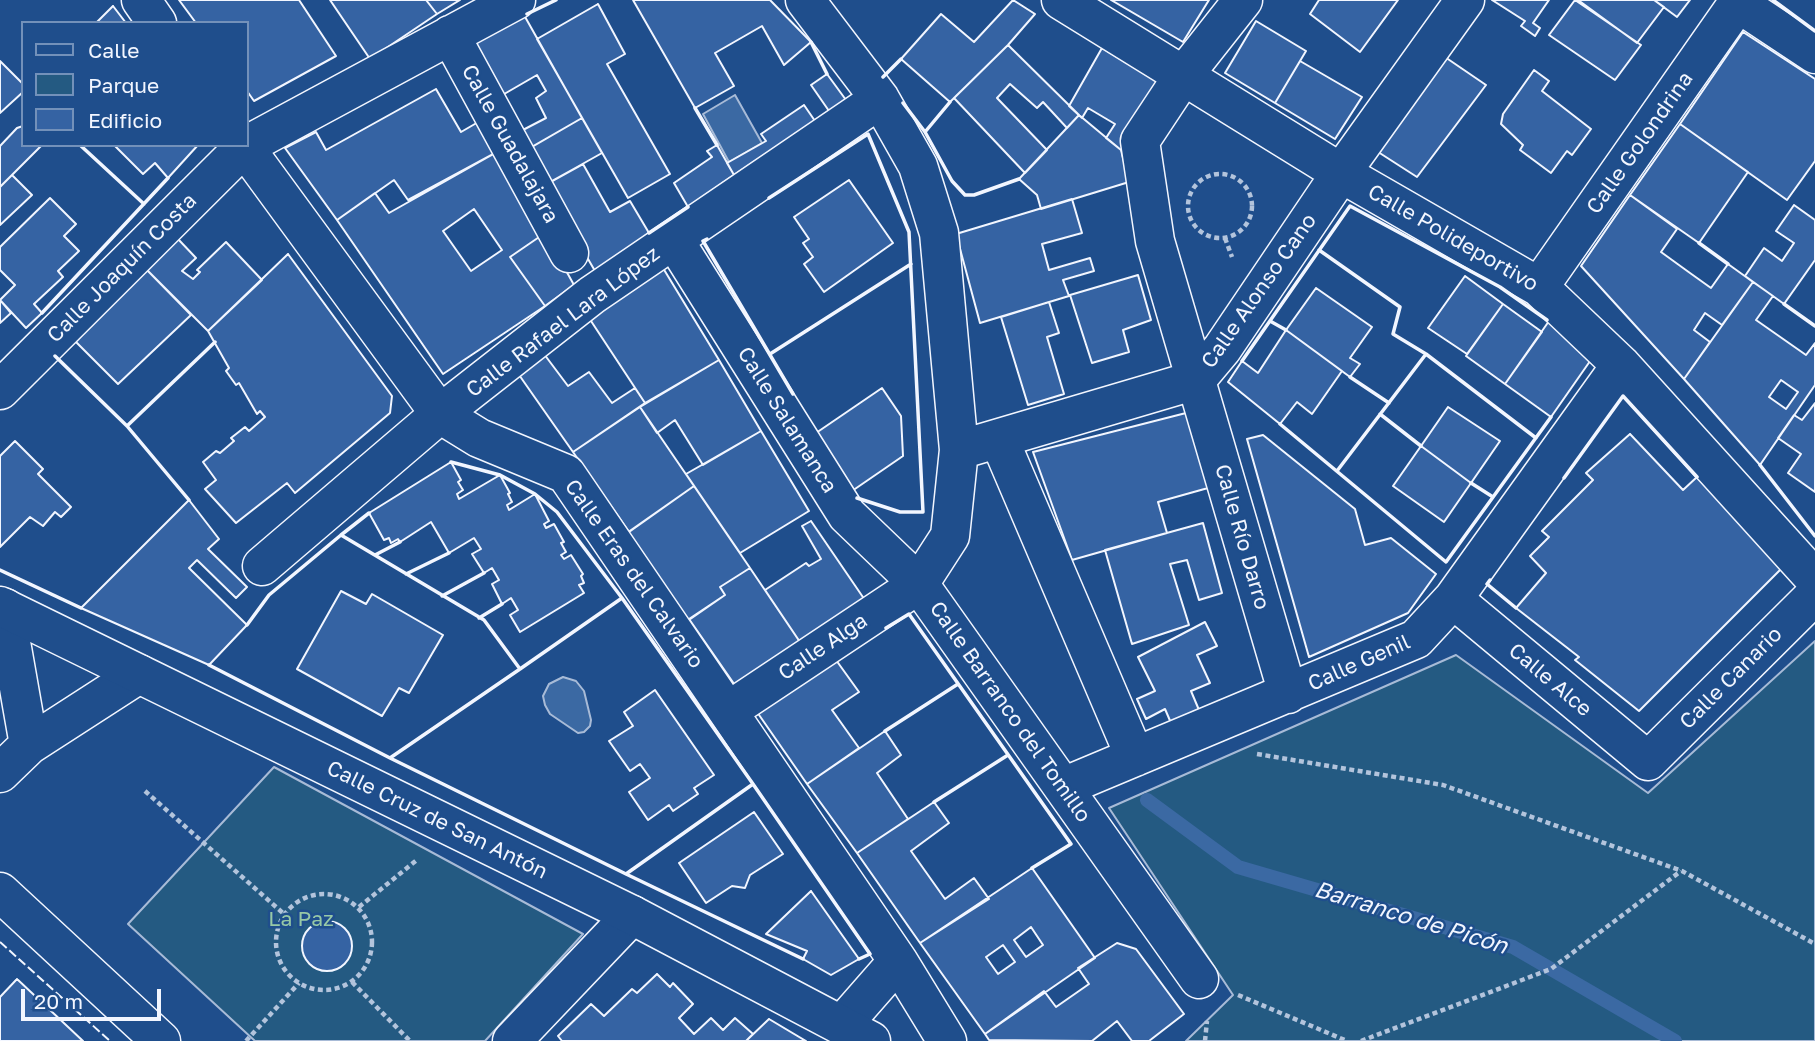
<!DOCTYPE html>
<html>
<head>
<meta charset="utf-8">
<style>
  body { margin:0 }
  #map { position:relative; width:1815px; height:1041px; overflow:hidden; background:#1f4e8c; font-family:"Golos Text",sans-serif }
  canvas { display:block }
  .legend { position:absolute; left:21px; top:21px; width:228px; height:126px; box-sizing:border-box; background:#1f4e8c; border:2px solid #7391ba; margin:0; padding:9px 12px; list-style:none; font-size:21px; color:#f2f6ff }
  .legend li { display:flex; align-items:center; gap:14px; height:35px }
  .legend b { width:35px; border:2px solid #7391ba }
  .scale { position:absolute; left:21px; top:989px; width:140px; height:32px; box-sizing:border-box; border:4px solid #f2f6ff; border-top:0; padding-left:9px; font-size:21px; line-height:24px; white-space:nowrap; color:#f2f6ff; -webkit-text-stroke:5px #1f4e8c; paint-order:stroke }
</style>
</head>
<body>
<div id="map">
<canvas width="1815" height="1041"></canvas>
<ul class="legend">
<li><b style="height:9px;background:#1f4e8c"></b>Calle</li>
<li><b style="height:19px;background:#245a82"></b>Parque</li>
<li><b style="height:19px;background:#3563a3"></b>Edificio</li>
</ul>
<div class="scale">20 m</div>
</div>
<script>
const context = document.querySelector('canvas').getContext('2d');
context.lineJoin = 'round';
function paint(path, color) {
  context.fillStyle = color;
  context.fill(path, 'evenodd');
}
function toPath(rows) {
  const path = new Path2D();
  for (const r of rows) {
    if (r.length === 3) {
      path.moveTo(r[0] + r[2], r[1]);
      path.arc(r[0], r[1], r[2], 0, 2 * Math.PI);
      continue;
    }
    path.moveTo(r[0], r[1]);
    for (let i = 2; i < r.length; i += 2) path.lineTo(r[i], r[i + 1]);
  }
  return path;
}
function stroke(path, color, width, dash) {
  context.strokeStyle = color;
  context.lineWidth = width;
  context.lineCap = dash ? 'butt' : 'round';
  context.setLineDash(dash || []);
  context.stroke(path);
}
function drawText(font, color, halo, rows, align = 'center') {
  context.font = font + ' "Golos Text",sans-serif';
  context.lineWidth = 5;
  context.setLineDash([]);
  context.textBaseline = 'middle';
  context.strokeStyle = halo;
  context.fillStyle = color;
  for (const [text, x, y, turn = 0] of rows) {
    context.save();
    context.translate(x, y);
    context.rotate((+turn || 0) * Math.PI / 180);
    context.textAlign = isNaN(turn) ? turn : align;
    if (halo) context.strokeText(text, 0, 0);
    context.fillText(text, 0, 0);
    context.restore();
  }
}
const green = toPath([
  [1815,641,1815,1041,1186,1041,1233,995,1109,808,1456,655,1648,793,1815,641],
  [274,767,583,934,485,1041,255,1041,128,924,274,767]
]);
paint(green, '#245a82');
stroke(green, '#a8bbd7', 2);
const water = toPath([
  [735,95,762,143,729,162,703,114,735,95],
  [563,677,576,681,584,691,591,720,590,726,584,732,578,733,550,714,545,705,543,696,549,684,563,677]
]);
paint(water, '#3b69a3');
stroke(water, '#a8bbd7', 2);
stroke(toPath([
  [1147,800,1238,867,1513,947,1675,1041]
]), '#3b69a3', 14);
const building = toPath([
  [179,0,299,0,336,56,254,101,247,91,247,23,196,23,179,0],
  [330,0,426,0,437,14,370,59,330,0],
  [426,0,460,0,437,14,426,0],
  [633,0,770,0,811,42,784,65,762,26,715,53,734,86,695,108,633,0],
  [1013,0,1035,14,1008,45,950,102,901,59,941,14,974,42,1013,0],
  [1111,0,1209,0,1183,42,1111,0],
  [1319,0,1398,0,1360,52,1310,14,1319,0],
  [1492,0,1549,0,1533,23,1540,28,1535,36,1521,26,1525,21,1492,0],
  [1575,0,1641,45,1615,80,1549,35,1575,0],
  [1578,0,1654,0,1664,7,1637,43,1578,0],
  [1654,0,1690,0,1677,17,1654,0],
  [598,4,625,54,607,64,670,174,628,198,537,39,598,4],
  [113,6,126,23,96,23,113,6],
  [524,15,582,118,528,149,519,132,546,118,536,98,546,91,537,75,499,97,469,45,524,15],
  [1256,21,1306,51,1275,103,1225,73,1256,21],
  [1743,32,1815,79,1815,161,1787,200,1680,124,1743,32],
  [1008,45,1079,115,1067,128,1043,102,1037,108,1010,84,997,98,1047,150,1025,173,954,98,1008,45],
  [1102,48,1160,83,1121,150,1106,138,1115,124,1088,108,1082,118,1069,106,1102,48],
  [1442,55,1486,85,1417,177,1375,150,1442,55],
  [0,61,23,84,23,92,0,113,0,61],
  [1300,61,1362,97,1335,139,1275,103,1300,61],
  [1534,70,1549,81,1542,91,1591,129,1572,155,1567,151,1551,173,1520,150,1523,145,1501,124,1503,114,1534,70],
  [827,74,846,100,829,111,811,85,827,74],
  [436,89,461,132,480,121,497,152,408,200,394,180,337,220,285,148,316,132,326,150,436,89],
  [804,105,815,121,734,175,727,163,766,141,761,134,804,105],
  [1079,115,1121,150,1129,182,1041,209,1037,195,1019,179,1079,115],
  [582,118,602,153,545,185,525,151,582,118],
  [1680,124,1748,172,1699,243,1630,195,1680,124],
  [23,126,23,145,42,145,0,187,0,146,17,128,23,126],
  [114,145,198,145,168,178,155,163,143,174,114,145],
  [717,145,734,175,688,207,674,183,712,157,707,151,717,145],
  [497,152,545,233,510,257,545,306,443,374,337,220,375,193,389,213,497,152],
  [474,209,502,250,471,271,443,231,474,209],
  [583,164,610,212,630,201,649,233,595,271,545,185,583,164],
  [12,175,32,195,0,225,0,187,12,175],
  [849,180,893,243,824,292,804,264,813,257,803,243,809,239,794,217,849,180],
  [1630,195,1677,229,1661,252,1690,273,1711,288,1728,264,1753,282,1722,325,1705,313,1694,330,1710,342,1684,379,1581,266,1630,195],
  [50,198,76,224,64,236,79,251,58,271,63,277,34,304,42,313,26,328,0,300,15,285,0,270,0,247,50,198],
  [1072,199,1082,233,1042,244,1049,270,1090,258,1094,271,1063,280,1069,296,980,323,956,234,1072,199],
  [1794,205,1815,220,1815,260,1784,304,1745,276,1764,248,1782,261,1794,243,1776,231,1794,205],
  [545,233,574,285,545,306,510,257,545,233],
  [178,239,196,258,182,271,193,279,200,272,197,270,226,242,262,280,208,331,147,270,178,239],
  [288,254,392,396,390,413,295,493,287,483,236,523,205,489,216,480,203,462,216,451,220,453,234,441,231,438,245,427,249,431,265,417,260,411,257,414,239,383,236,385,226,371,229,368,208,331,288,254],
  [663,268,719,360,645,403,591,321,592,316,663,268],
  [147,270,191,315,118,384,74,340,147,270],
  [1138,275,1151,320,1123,330,1129,352,1092,363,1070,295,1138,275],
  [1465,276,1503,304,1467,354,1428,328,1465,276],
  [1753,282,1773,296,1756,320,1806,355,1815,343,1815,385,1760,465,1684,379,1753,282],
  [1781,380,1798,392,1786,409,1769,397,1781,380],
  [1316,288,1372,327,1350,358,1360,364,1350,377,1286,330,1316,288],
  [0,300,11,313,0,323,0,300],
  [1049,302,1059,333,1047,337,1064,394,1028,405,1001,317,1049,302],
  [1503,304,1542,332,1505,384,1466,356,1503,304],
  [1549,321,1595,354,1551,417,1505,384,1549,321],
  [1286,330,1342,371,1312,414,1297,402,1280,424,1228,382,1242,361,1258,373,1286,330],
  [544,354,568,386,589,372,612,403,635,388,645,403,573,452,517,372,544,354],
  [719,360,761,431,703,465,675,420,657,433,640,407,719,360],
  [882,388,901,416,903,456,852,491,816,433,882,388],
  [1815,403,1815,492,1788,473,1801,454,1778,438,1794,415,1802,420,1815,403],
  [640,407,694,486,629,532,573,452,640,407],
  [1448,407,1500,441,1471,483,1421,446,1448,407],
  [1186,413,1208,488,1158,502,1167,533,1072,560,1033,452,1186,413],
  [761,431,809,511,740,553,686,474,761,431],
  [1630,434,1683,490,1697,477,1782,568,1639,711,1575,660,1579,657,1516,608,1546,573,1530,556,1549,537,1542,531,1593,480,1586,473,1630,434],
  [1263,435,1355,509,1365,545,1391,538,1436,574,1408,613,1309,657,1247,439,1263,435],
  [15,441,43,469,38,474,71,507,61,517,55,512,43,526,30,517,0,547,0,456,15,441],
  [1421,446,1471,483,1444,522,1393,486,1421,446],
  [451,462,461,480,458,482,463,490,457,494,459,499,500,475,510,493,508,494,512,502,507,505,509,510,535,494,549,521,544,524,546,528,554,524,564,542,561,543,566,552,561,555,564,559,571,555,583,574,581,576,584,583,579,585,584,593,520,632,510,615,518,610,511,598,502,604,492,584,499,580,492,568,484,573,472,554,481,549,474,538,449,553,431,522,400,542,398,539,391,543,389,538,384,540,369,513,451,462],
  [694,486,750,568,720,587,725,595,686,622,624,535,694,486],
  [189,500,219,539,208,549,247,587,236,598,197,560,189,568,247,625,209,665,81,608,189,500],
  [811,521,869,606,804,648,765,590,806,563,809,566,821,559,802,526,811,521],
  [1203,523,1222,593,1199,600,1187,560,1170,564,1189,625,1132,644,1105,550,1203,523],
  [750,568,804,648,739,691,689,619,725,595,720,587,750,568],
  [341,591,366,604,372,594,443,635,409,693,399,688,382,716,297,669,341,591],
  [1205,622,1217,646,1197,655,1210,683,1191,691,1199,710,1171,723,1165,709,1146,719,1137,699,1155,691,1138,657,1205,622],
  [836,660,859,692,832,710,859,748,807,784,757,712,836,660],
  [655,690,714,775,694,788,698,794,673,811,669,805,648,820,629,792,650,778,640,764,630,771,609,741,633,726,624,712,655,690],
  [885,731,901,755,877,773,908,819,857,853,807,784,885,731],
  [934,802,949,823,911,851,945,899,974,878,989,899,920,943,857,853,934,802],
  [754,812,783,854,750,875,745,888,732,886,706,903,679,863,754,812],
  [1032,868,1095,958,985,1034,920,943,1032,868],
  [1031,927,1043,945,1026,957,1014,940,1031,927],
  [1003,945,1015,962,998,974,986,957,1003,945],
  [811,891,859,959,831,975,803,959,807,951,766,934,811,891],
  [327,946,25],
  [1117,943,1136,949,1184,1014,1149,1041,1132,1041,1117,1021,1092,1041,989,1040,985,1034,1044,991,1056,1007,1089,984,1078,968,1117,943],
  [657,974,670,987,673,983,693,1004,679,1018,694,1034,711,1018,723,1030,735,1018,753,1034,746,1041,562,1041,558,1036,591,1004,604,1016,632,989,637,993,657,974],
  [17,979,83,1041,0,1041,0,997,17,979],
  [769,1019,806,1041,746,1041,769,1019]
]);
paint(building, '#3563a3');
stroke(building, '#f2f6ff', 2);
const street = toPath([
  [141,0,157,23],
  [1061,0,1341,173,1539,287,1621,365,1815,579],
  [1243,0,1183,76,1140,141,1155,241,1288,694],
  [1738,3,1815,54],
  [450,35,569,253],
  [243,145,440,414,479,438,566,474,898,961,947,1041],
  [247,145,516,0],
  [674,240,847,515,919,584,1199,979],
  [1539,287,1740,0],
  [0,390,246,145],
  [999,439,1135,757],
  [959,450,1196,380,1222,349,1341,173,1465,0],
  [262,566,440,414,592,295,880,99],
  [1453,599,1648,761,1815,595],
  [5,608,29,745],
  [728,711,919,584,950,536,959,450,939,233,918,166,880,99,805,0],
  [0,773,29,745,139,674],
  [1063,787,1416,639,1453,599,1621,365],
  [0,892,161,1041],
  [842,1025,898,961],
  [512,1041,632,915]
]);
const secondary = toPath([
  [0,606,632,915,871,1041]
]);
stroke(street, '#f2f6ff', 41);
stroke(secondary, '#f2f6ff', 41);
stroke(toPath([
  [1220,206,32],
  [1225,238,1232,257],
  [1257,754,1443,785,1682,871,1815,944],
  [145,791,284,914],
  [324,942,48],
  [359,907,418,859],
  [352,982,410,1041],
  [1238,995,1347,1041],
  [246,1041,299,983],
  [1205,1041,1207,1021],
  [1361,1041,1551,969,1681,871]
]), '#b3c4dc', 4.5, [5, 3.5]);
stroke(street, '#1f4e8c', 38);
stroke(secondary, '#1f4e8c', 38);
stroke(toPath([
  [0,942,110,1041]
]), '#f2f6ff', 2, [9, 3.5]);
stroke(toPath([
  [1773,0,1815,31],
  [527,14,556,0],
  [811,42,827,74],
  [883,77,901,59],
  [903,103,925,132,952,181,965,195,974,195,1019,179],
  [695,108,717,145],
  [925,132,950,102],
  [80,145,144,204],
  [769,198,868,134,909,232,923,512,900,512,857,498],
  [649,233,688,207],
  [707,239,703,241,793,394],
  [1699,243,1728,264],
  [1319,250,1400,307,1393,334,1426,354],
  [1784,304,1815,326],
  [42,313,168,178],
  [1270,321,1286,330],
  [770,354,911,264],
  [55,356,127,426,189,500],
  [1242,361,1350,206,1500,287,1547,320],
  [1350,377,1389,403],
  [1380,414,1421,446],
  [1280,424,1446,562,1551,417],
  [127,426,215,342],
  [451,462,500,475,535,494,557,512,622,598,520,669],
  [1760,465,1815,536],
  [1337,471,1426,354,1536,438],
  [1564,478,1623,396,1697,477],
  [1471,483,1493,497],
  [341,535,369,513],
  [375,555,400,542],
  [0,570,81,608],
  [406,574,449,553],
  [1490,580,1487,584,1516,608],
  [442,596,484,573],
  [479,618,502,604],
  [886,628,909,614,1071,844,1032,868],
  [209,665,390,758,520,669,484,620,341,535,269,595,247,625],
  [885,731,958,684],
  [390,758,626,874,753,784,622,598],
  [753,784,870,954,859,959],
  [934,802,1008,755],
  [626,874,803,959]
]), '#f2f6ff', 3.5);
drawText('21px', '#f2f6ff', '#1f4e8c', [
  ["Calle Golondrina",1640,143,-55],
  ["Calle Guadalajara",510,144,61],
  ["Calle Polideportivo",1453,238,30],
  ["Calle Joaquín Costa",122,268,-45],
  ["Calle Alonso Cano",1259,291,-55],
  ["Calle Rafael Lara López",563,322,-37],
  ["Calle Salamanca",787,420,58],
  ["Calle Río Darro",1242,537,74],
  ["Calle Eras del Calvario",634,574,55],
  ["Calle Alga",823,647,-34],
  ["Calle Genil",1359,663,-24],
  ["Calle Canario",1731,678,-45],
  ["Calle Alce",1550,680,40],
  ["Calle Barranco del Tomillo",1010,712,55],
  ["Calle Cruz de San Antón",437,820,26]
]);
drawText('21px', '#97c8a6', '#1f4e8c', [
  ["La Paz",301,919]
]);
drawText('italic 23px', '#f2f6ff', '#1f4e8c', [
  ["Barranco de Picón",1411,918,17]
]);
</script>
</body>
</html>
